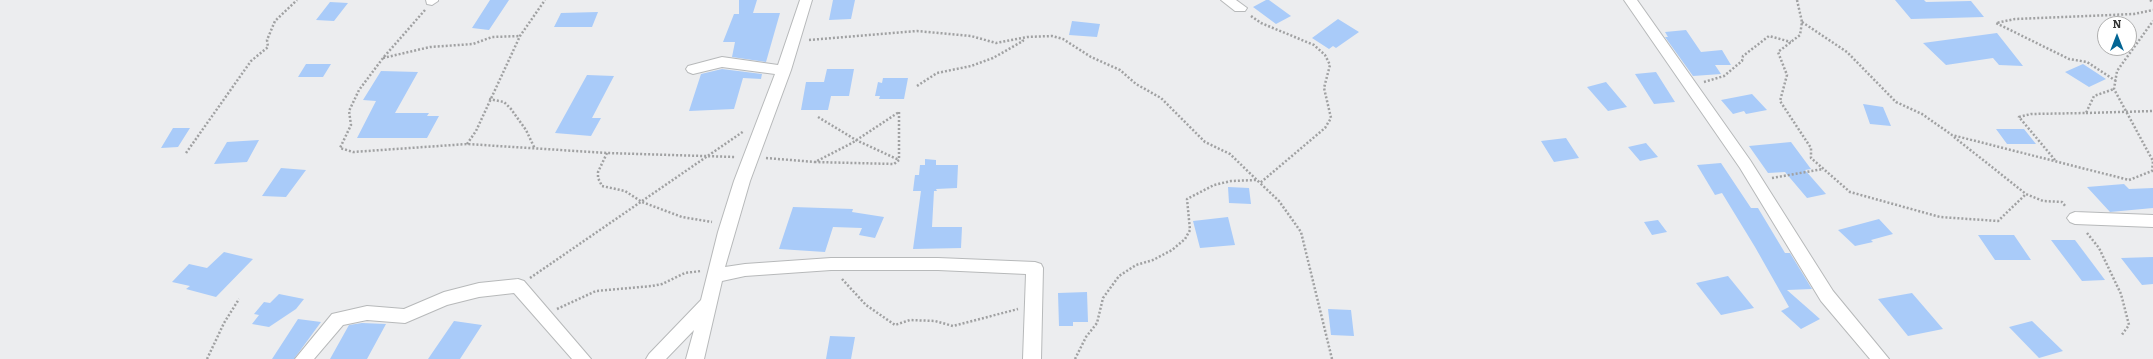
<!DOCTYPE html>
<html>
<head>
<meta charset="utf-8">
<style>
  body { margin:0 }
  #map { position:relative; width:2153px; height:359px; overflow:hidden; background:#ecedef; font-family:Bitter,serif }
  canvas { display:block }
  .north { position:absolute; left:2097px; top:16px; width:40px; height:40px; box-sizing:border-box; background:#fff; border:1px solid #aeaeae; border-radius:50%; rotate:0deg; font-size:11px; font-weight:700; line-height:16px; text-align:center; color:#343535 }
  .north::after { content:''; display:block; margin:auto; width:14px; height:18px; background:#036594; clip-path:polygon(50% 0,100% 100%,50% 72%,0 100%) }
</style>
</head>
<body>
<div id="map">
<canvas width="2153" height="359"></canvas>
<div class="north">N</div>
</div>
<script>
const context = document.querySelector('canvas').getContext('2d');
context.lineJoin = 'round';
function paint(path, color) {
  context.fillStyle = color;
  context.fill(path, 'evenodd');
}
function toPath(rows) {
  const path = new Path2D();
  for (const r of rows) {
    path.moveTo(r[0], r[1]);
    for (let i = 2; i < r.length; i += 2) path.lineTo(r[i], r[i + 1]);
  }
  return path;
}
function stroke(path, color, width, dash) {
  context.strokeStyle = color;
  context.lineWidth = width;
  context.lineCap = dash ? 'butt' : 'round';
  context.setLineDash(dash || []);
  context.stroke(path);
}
paint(toPath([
  [490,0,509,0,489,30,472,28],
  [739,0,757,0,753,13,780,13,766,62,732,57,735,42,723,42,734,14,739,14],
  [833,0,855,0,851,19,829,20],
  [1266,0,1269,0,1291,16,1276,24,1253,7],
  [1895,0,1924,0,1926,2,1971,1,1984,17,1911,19],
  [330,2,348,3,334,21,316,20],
  [598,12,592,27,554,27,561,13],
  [1338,19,1359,32,1336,48,1333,46,1329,49,1312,38],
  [1072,21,1100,24,1097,37,1069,35],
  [1686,30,1701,52,1722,50,1731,65,1715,65,1721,74,1693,76,1665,37,1668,37,1665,32],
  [1997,33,2023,66,1999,65,1993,58,1946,65,1923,43],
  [306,64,331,64,323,77,298,77],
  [2083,64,2106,79,2089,87,2065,72],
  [722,69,762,74,761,79,743,78,734,109,689,111,701,74],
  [827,69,854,69,849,96,831,96,828,110,801,110,806,82,824,82],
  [381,71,418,72,395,113,429,113,427,116,439,116,427,138,357,138,376,101,363,100],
  [1656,72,1675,102,1654,104,1635,74],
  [587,75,614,76,592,118,601,118,591,136,555,133],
  [883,78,908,78,904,99,879,99,880,96,875,96,878,82,882,83],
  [1606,82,1627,107,1608,111,1587,87],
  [1752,94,1767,110,1746,114,1744,111,1733,114,1721,100],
  [1863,104,1883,107,1891,126,1870,124],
  [173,128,190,128,178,147,161,148],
  [1996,129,2024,129,2036,144,2007,144],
  [1566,138,1579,158,1554,162,1541,141],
  [259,140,247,162,214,164,227,142],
  [1791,142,1811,169,1805,170,1826,194,1807,198,1785,172,1768,173,1749,146],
  [1646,143,1658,157,1640,161,1628,147],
  [925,159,936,160,936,165,958,165,957,188,936,189,937,191,934,191,932,227,962,227,961,248,913,249,921,191,913,191,915,175,919,175,920,165,925,165],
  [1721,163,1751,208,1758,208,1785,253,1790,253,1812,289,1787,290,1820,319,1801,329,1781,311,1789,307,1755,247,1722,193,1715,195,1697,165],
  [281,168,306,170,286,197,262,196],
  [2124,184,2129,189,2153,188,2153,208,2110,212,2087,187],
  [1228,187,1249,188,1251,204,1229,203],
  [793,207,853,209,852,212,884,217,875,238,859,235,862,228,833,227,825,252,779,249],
  [1228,217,1235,245,1200,248,1193,221],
  [1879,219,1893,234,1871,240,1873,242,1855,246,1838,230],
  [1658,220,1667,232,1652,235,1644,222],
  [1978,235,2014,235,2031,260,1995,260],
  [2051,240,2075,240,2105,280,2082,281],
  [224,252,253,259,216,297,186,289,190,286,172,282,189,264,207,268],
  [2153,257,2153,284,2142,285,2121,258],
  [1728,276,1754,308,1721,315,1696,283],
  [1087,292,1088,322,1073,322,1073,326,1059,326,1058,293],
  [1912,293,1943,329,1908,336,1878,299],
  [279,294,304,299,296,309,269,327,252,324,259,315,254,314,264,302,270,303],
  [1328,309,1351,310,1354,336,1331,335],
  [298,319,321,322,294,359,272,359],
  [454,321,482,325,460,359,428,359],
  [2032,321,2063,351,2039,358,2009,327],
  [362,323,386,324,367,359,330,359,349,325],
  [830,336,855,337,851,359,826,359]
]), '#a9cbf9');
const minor = toPath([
  [426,0,438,0,438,1,432,5,427,4,426,0],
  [800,0,812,0,791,70,750,181,725,267,745,264,831,258,938,258,1035,262,1041,264,1043,268,1041,359,1023,359,1026,274,938,270,831,270,745,276,722,281,704,359,686,359,694,330,666,359,646,359,649,354,701,300,718,232,734,181,775,74,722,67,693,74,688,72,686,69,688,66,722,57,778,65,800,0],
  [1221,0,1236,0,1247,8,1245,11,1235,11,1221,0],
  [1624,0,1637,0,1750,160,1833,291,1889,359,1870,359,1821,301,1740,168,1624,0],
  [2075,212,2153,215,2153,227,2075,224,2070,222,2067,218,2070,214,2075,212],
  [518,279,524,281,591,359,572,359,514,293,479,297,447,305,405,323,367,320,343,325,314,359,295,359,332,314,367,306,404,309,444,292,479,283,518,279]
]);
stroke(minor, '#b7b9ba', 2);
stroke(toPath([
  [1797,0,1802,22,1800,35,1778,52,1787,75,1780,101,1811,148,1811,158,1850,192,1940,217,1998,221,2026,194],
  [2150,0,2153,2],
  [425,10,383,58,359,90,349,111,351,125,340,148,353,152,467,144,607,153,735,157],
  [1251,16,1261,23,1314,45,1325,55,1330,65,1324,88,1331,118,1325,128,1260,183,1279,201,1301,232,1332,359],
  [1802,22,1847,52,1896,102,1922,114,1952,135,2129,180,2152,171,2153,161,2114,89,2117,71,2153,21],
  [809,40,917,31,971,36,996,43,1027,37,1052,36,1063,39,1091,57,1120,70,1136,84,1161,98,1205,142,1230,154,1260,183],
  [383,58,430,47,473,44,492,37,520,36],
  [2116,81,2087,62,2069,59,1996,23,2015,19,2134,14,2153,10],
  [1704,82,1724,76,1742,61,1743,56,1769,36,1791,42],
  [917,86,937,73,971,66,993,58,1023,41,1022,38],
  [489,99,504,102,511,109,526,130,535,149],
  [899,112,899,160,894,164,815,162,852,143,899,112],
  [2086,113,2153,111],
  [818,117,856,140,899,160],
  [1954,137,2026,194,2043,201,2062,202,2066,207],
  [467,144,476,131,520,36,545,0],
  [186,153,251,61,268,47,267,40,275,21,297,0],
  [607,153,598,172,598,178,602,186,625,191,642,202,682,217,712,222],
  [766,158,815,162],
  [2055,160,2019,117,2031,114,2086,113,2094,96,2114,89],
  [1772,178,1823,169],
  [2087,233,2099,248,2121,294,2129,325,2121,336],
  [530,278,744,131],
  [842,279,866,305,895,325,910,320,935,321,953,326,1018,309],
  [557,309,596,291,652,286,662,284,685,273,701,271],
  [207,359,224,323,239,299],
  [1075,359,1086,337,1097,323,1103,298,1119,276,1136,265,1153,260,1172,250,1185,239,1190,230,1187,199,1214,185,1231,181,1256,180]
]), '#a0a1a2', 2.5, [2, 2]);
paint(minor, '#fff');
</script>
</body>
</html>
